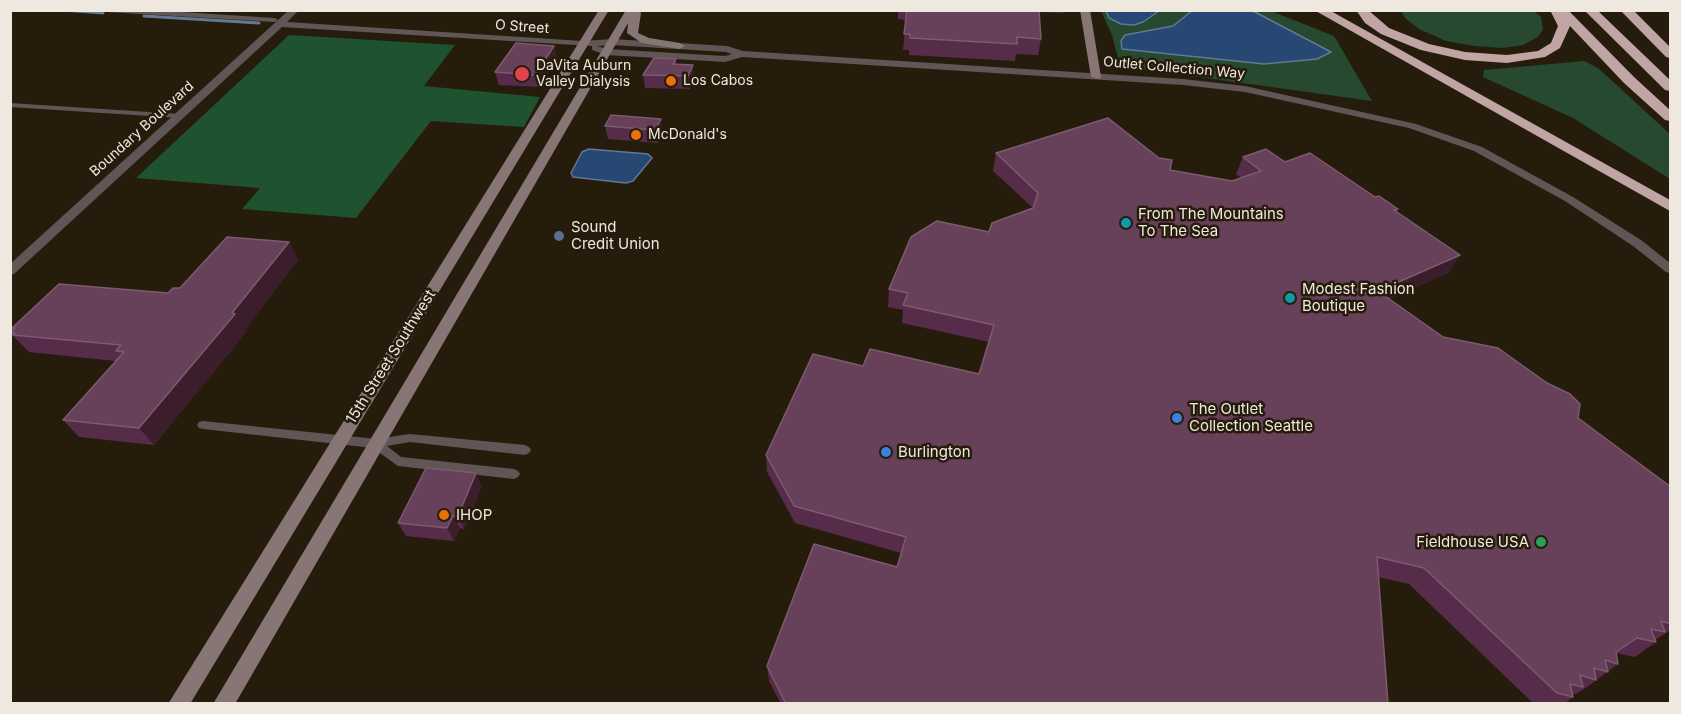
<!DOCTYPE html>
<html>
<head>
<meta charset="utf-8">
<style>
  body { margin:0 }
  #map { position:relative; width:1681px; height:714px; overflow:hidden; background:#261c0c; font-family:Inter,sans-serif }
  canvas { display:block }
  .frame { position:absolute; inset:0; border:12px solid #efe8de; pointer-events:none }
</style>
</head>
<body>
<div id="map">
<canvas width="1681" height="714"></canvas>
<div class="frame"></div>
</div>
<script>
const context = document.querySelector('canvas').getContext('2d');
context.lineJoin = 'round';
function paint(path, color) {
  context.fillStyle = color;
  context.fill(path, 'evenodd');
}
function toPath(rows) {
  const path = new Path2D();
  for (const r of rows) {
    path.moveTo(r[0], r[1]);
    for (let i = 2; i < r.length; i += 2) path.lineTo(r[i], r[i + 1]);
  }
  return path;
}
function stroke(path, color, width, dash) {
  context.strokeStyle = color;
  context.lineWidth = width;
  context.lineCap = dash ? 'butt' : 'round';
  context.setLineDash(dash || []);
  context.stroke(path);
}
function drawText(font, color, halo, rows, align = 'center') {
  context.font = font + ' Inter,sans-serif';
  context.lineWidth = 5;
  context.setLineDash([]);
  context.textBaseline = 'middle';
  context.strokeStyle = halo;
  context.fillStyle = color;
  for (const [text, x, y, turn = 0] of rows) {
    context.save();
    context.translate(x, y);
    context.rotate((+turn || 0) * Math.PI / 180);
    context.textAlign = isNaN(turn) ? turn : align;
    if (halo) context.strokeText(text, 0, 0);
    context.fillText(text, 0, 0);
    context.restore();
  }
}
paint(toPath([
  [1101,11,1271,11,1334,36,1372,101,1120,66,1112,35],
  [1401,11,1534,11,1541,17,1543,29,1538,37,1523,45,1503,48,1474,46,1446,41,1419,29,1405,18],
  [1584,61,1598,68,1670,134,1670,179,1573,118,1483,77,1484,70]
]), '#26492f');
paint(toPath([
  [289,35,455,45,424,86,540,97,524,127,431,121,356,218,242,209,260,188,136,178]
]), '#1f522e');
const water = toPath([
  [1193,10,1253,11,1331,52,1317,59,1264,64,1122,49,1121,41,1125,35,1173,26,1193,10],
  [1106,11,1159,11,1143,22,1134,25,1121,24,1109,18,1106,11],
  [589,149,648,154,652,158,633,181,626,183,573,177,571,173,582,152,589,149]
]);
paint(water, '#274873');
stroke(water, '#637893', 1.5);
stroke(toPath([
  [63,10,103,13],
  [144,16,259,23]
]), '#637893', 3);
paint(toPath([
  [104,10,150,10,275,18,278,20,275,22,107,12,104,10],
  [10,103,180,114,184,116,180,118,10,107,10,103],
  [203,421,376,439,410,434,525,445,529,447,531,450,529,453,525,455,410,442,387,446,401,457,514,469,518,471,520,474,518,477,514,479,398,466,373,448,203,429,199,428,197,425,199,422,203,421]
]), '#615656');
paint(toPath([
  [289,10,299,10,287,22,583,41,612,39,727,46,743,51,1183,79,1245,86,1416,124,1482,147,1573,197,1641,240,1670,263,1670,273,1666,272,1633,246,1565,201,1474,151,1409,128,1245,92,1183,85,742,57,725,62,606,55,592,50,592,46,282,27,14,274,10,275,10,264,289,10],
  [612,45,726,52,732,54,725,56,607,49,597,46,612,45]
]), '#615656');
paint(toPath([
  [599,10,609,10,190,704,168,704,599,10],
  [626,10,638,10,641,13,638,33,649,38,680,43,685,46,680,49,642,43,627,33,628,23,235,704,213,704,626,10],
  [1080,10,1090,10,1101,77,1100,79,1091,77,1080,10]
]), '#877675');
paint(toPath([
  [1314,10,1329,10,1670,200,1670,211,1314,10],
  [1356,10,1368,10,1389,28,1429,44,1465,52,1507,55,1538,51,1551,43,1558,26,1550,10,1568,10,1634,77,1670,110,1670,121,1665,120,1624,83,1570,26,1560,48,1545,57,1507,63,1465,60,1421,50,1381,34,1365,23,1356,10],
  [1584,10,1597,10,1670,80,1670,91,1665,90,1584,10],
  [1620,10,1633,10,1670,47,1670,58,1666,57,1620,10]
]), '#c0a5a4');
paint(toPath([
  [898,10,1064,10,1064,13,1039,12,1041,39,1038,55,1016,54,1015,61,909,55,909,50,903,50,906,20,898,19],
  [554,46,557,58,538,87,499,85,495,72],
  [676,59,676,64,694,78,690,89,645,88,643,75],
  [611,115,663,132,658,143,608,139,605,126],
  [996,153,1170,170,1232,181,1241,178,1236,174,1243,157,1285,162,1375,197,1398,209,1396,212,1460,255,1448,273,1389,299,1443,337,1578,418,1671,487,1671,630,1655,640,1656,642,1635,657,1616,653,1618,664,1587,687,1576,694,1574,694,1572,695,1573,697,1564,704,1534,704,1409,584,1378,577,1388,704,781,704,769,681,767,666,897,567,901,553,795,523,767,472,766,455,863,366,979,374,989,342,902,323,903,310,888,307,889,289,989,232,1033,208,993,171],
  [289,242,298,260,245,329,247,331,154,445,79,437,63,420,115,361,29,352,10,333,13,330,12,328,168,293],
  [482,486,464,529,460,528,454,541,406,536,398,523]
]), '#562c4a');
paint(toPath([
  [554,46,557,58,538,87,535,75],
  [693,65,694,78,690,89,688,76],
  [661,119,663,132,658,143,655,130],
  [289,242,298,260,245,329,247,331,154,445,139,428,232,313],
  [1460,255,1448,273,1368,308,1378,291],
  [476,473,482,486,464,529,458,516],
  [453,516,460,528,454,541,447,528]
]), '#3c1d2b');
const building = toPath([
  [907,10,1039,10,1041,39,1017,37,1017,44,910,38,910,34,904,34,907,10],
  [516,43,554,46,535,75,495,72,516,43],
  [654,58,676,59,673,64,693,65,688,76,643,75,654,58],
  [611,115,661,119,655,130,605,126,611,115],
  [1108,118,1159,158,1172,160,1170,170,1232,181,1261,171,1243,157,1266,149,1285,162,1310,153,1375,197,1379,196,1398,209,1394,210,1460,255,1378,291,1443,337,1498,348,1547,383,1570,394,1580,404,1578,418,1671,487,1671,624,1661,621,1665,632,1651,629,1656,642,1637,638,1616,652,1618,664,1605,660,1608,672,1594,668,1596,680,1580,675,1583,687,1570,684,1573,697,1557,693,1424,568,1377,557,1388,704,786,704,767,666,814,544,897,567,906,537,794,506,766,455,813,354,863,366,870,349,979,374,994,325,903,305,908,293,889,289,911,237,937,221,989,232,992,223,1033,208,1038,193,996,153,1108,118],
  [227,237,289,242,232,313,235,314,139,428,63,420,124,352,116,351,121,345,13,335,15,333,10,333,15,328,12,328,59,284,168,293,173,288,180,288,227,237],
  [426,468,476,473,458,516,453,516,447,528,398,523,426,468]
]);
paint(building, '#67405a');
stroke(building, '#7c5b6f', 1.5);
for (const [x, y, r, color] of [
  [522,74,8,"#e0444e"],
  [671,81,6,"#e8710a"],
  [636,135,6,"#e8710a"],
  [1126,223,6,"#0f9aa8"],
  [559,236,6,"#5c6f8a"],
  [1290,298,6,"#0f9aa8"],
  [1177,418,6,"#3f7fe0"],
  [886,452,6,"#3f7fe0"],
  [444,515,6,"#e8710a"],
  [1541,542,6,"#2e9e5b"]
]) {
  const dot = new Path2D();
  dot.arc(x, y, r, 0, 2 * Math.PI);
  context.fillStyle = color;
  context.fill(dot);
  stroke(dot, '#261c0c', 2);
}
drawText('14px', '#efe8de', '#261c0c', [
  ["O Street",522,27,4],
  ["Outlet Collection Way",1174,68,5],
  ["Boundary Boulevard",142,129,-42]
]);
drawText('14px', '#efe8de', '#261c0c', [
  ["DaVita Auburn",536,66],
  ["Valley Dialysis",536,82],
  ["Los Cabos",683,81],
  ["McDonald's",648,135]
], 'left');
drawText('15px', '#efe8de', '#261c0c', [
  ["From The Mountains",1138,214],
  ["To The Sea",1138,231],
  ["Sound",571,227],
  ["Credit Union",571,244],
  ["Modest Fashion",1302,289],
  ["Boutique",1302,306],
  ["The Outlet",1189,409],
  ["Collection Seattle",1189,426],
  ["Burlington",898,452],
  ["IHOP",456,515],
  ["Fieldhouse USA",1529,542,"right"]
], 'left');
drawText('15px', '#efe8de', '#261c0c', [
  ["15th Street Southwest",391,357,-58]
]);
</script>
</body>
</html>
